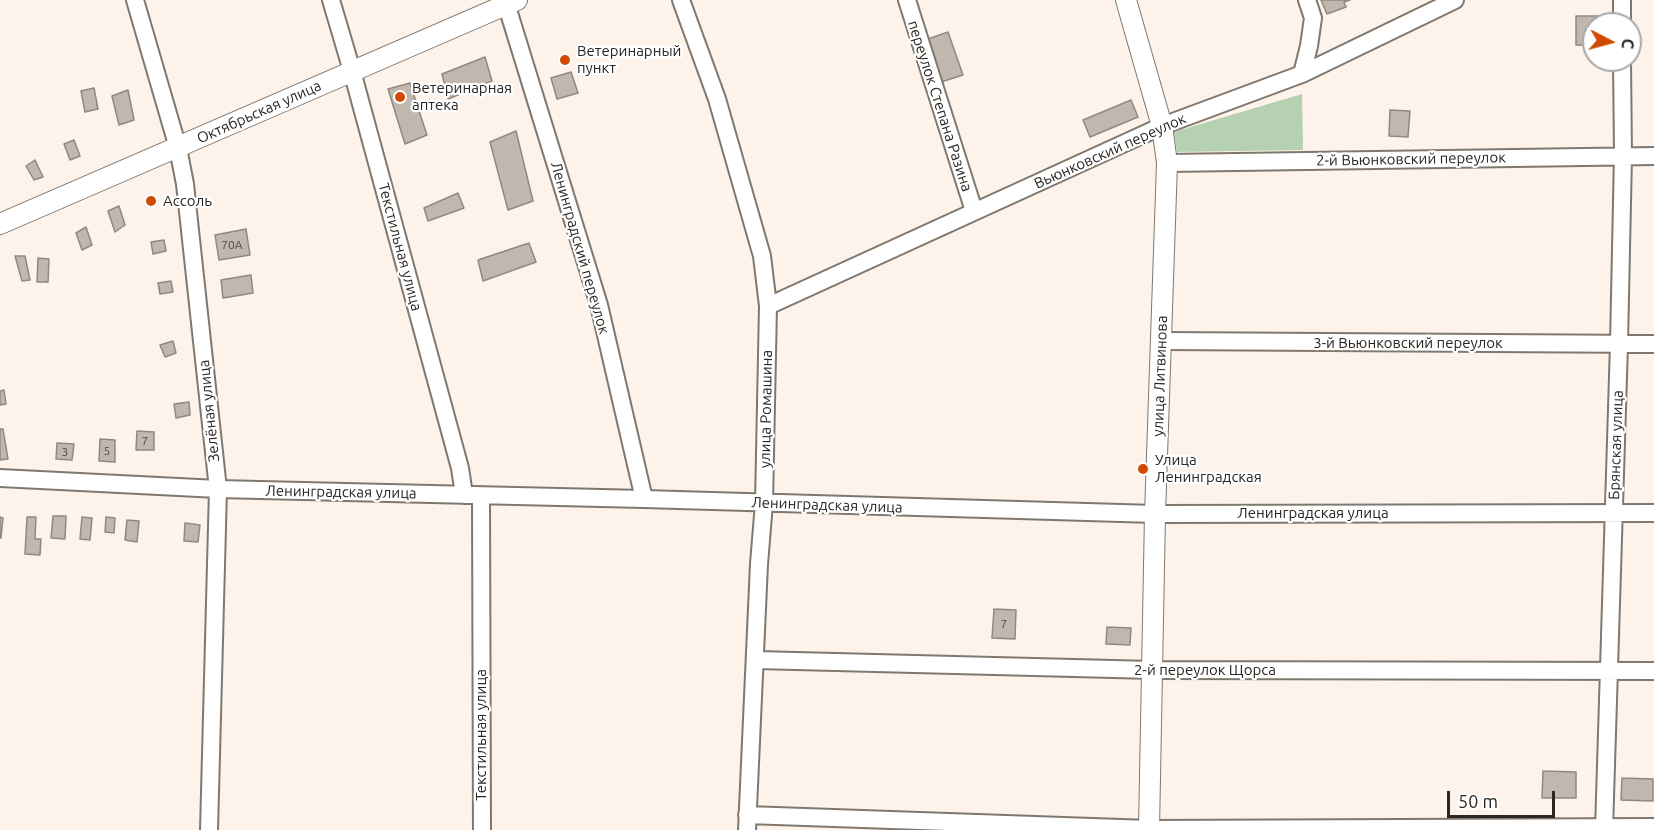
<!DOCTYPE html>
<html>
<head>
<meta charset="utf-8">
<style>
  body { margin:0 }
  #map { position:relative; width:1654px; height:830px; overflow:hidden; background:#fdf3ea; font-family:Ubuntu,sans-serif }
  canvas { display:block }
  .north { position:absolute; left:1582px; top:12px; width:60px; height:60px; box-sizing:border-box; background:#fff; border:2px solid #a9a8a7; border-radius:50%; rotate:96deg; font-size:16px; font-weight:700; line-height:24px; text-align:center; color:#292623 }
  .north::after { content:''; display:block; margin:auto; width:21px; height:27px; background:#d04b01; clip-path:polygon(50% 0,100% 100%,50% 72%,0 100%) }
  .scale { position:absolute; left:1447px; top:791px; width:108px; height:27px; box-sizing:border-box; border:3px solid #292623; border-top:0; padding-left:8px; font-size:18px; line-height:21px; white-space:nowrap; color:#292623; -webkit-text-stroke:4px #fff; paint-order:stroke }
</style>
</head>
<body>
<div id="map">
<canvas width="1654" height="830"></canvas>
<div class="north">С</div>
<div class="scale">50 m</div>
</div>
<script>
const context = document.querySelector('canvas').getContext('2d');
context.lineJoin = 'round';
function paint(path, color) {
  context.fillStyle = color;
  context.fill(path, 'evenodd');
}
function toPath(rows) {
  const path = new Path2D();
  for (const r of rows) {
    path.moveTo(r[0], r[1]);
    for (let i = 2; i < r.length; i += 2) path.lineTo(r[i], r[i + 1]);
  }
  return path;
}
function stroke(path, color, width, dash) {
  context.strokeStyle = color;
  context.lineWidth = width;
  context.lineCap = dash ? 'butt' : 'round';
  context.setLineDash(dash || []);
  context.stroke(path);
}
function drawText(font, color, halo, rows, align = 'center') {
  context.font = font + ' Ubuntu,sans-serif';
  context.lineWidth = 4.5;
  context.setLineDash([]);
  context.textBaseline = 'middle';
  context.strokeStyle = halo;
  context.fillStyle = color;
  for (const [text, x, y, turn = 0] of rows) {
    context.save();
    context.translate(x, y);
    context.rotate((+turn || 0) * Math.PI / 180);
    context.textAlign = isNaN(turn) ? turn : align;
    if (halo) context.strokeText(text, 0, 0);
    context.fillText(text, 0, 0);
    context.restore();
  }
}
paint(toPath([
  [1302,94,1303,150,1177,152,1174,132]
]), '#b6d0b2');
const building = toPath([
  [1321,0,1350,0,1344,2,1346,7,1327,14,1321,0],
  [1576,16,1599,16,1599,24,1594,24,1594,45,1576,45,1576,16],
  [948,32,963,75,941,82,928,39,948,32],
  [485,57,492,81,448,99,442,74,485,57],
  [571,72,578,93,557,99,551,78,571,72],
  [410,83,427,135,405,144,388,89,410,83],
  [94,88,98,109,85,112,81,91,94,88],
  [128,90,134,120,119,125,112,96,128,90],
  [1131,100,1138,117,1090,137,1083,120,1131,100],
  [1390,110,1410,111,1408,137,1389,136,1390,110],
  [516,131,533,201,508,210,490,142,516,131],
  [74,140,80,156,70,160,64,144,74,140],
  [35,160,43,177,34,180,26,166,35,160],
  [458,193,464,208,428,221,424,208,458,193],
  [119,206,125,225,115,232,108,211,119,206],
  [86,227,92,245,82,250,76,233,86,227],
  [246,229,250,255,219,260,215,235,246,229],
  [164,240,166,251,153,254,151,242,164,240],
  [529,243,536,262,483,281,478,260,529,243],
  [15,256,25,256,30,280,22,281,15,256],
  [38,258,49,259,48,282,37,282,38,258],
  [251,275,253,293,223,298,221,280,251,275],
  [171,281,173,292,160,294,158,283,171,281],
  [173,341,176,353,165,357,160,345,173,341],
  [4,390,6,404,0,405,0,391,4,390],
  [189,402,190,415,176,418,174,404,189,402],
  [0,429,3,429,8,459,0,460,0,429],
  [137,431,154,432,154,450,136,450,137,431],
  [100,439,115,440,115,462,99,461,100,439],
  [57,443,74,444,72,460,56,459,57,443],
  [53,516,66,516,65,539,51,538,53,516],
  [0,517,3,518,1,538,0,538,0,517],
  [27,517,36,517,35,539,41,539,40,555,25,554,27,517],
  [82,517,92,518,90,540,80,539,82,517],
  [106,517,115,518,114,533,105,532,106,517],
  [127,520,139,521,137,542,125,540,127,520],
  [185,523,200,525,198,542,184,541,185,523],
  [994,609,1016,610,1015,639,992,638,994,609],
  [1107,627,1131,628,1130,645,1106,644,1107,627],
  [1543,771,1576,772,1576,798,1542,798,1543,771],
  [1622,778,1653,779,1653,801,1621,800,1622,778]
]);
paint(building, '#c0b7ae');
stroke(building, '#918880', 1.5);
const minor = toPath([
  [135,0,178,148,185,184,218,489,209,830],
  [331,0,352,71,460,468,464,495],
  [505,0,599,305,644,499],
  [681,0,717,99,762,256,768,306,764,503,759,564,747,830],
  [907,0,974,211],
  [1622,0,1622,24],
  [1302,74,1309,46,1313,18,1307,0],
  [1167,163,1654,156],
  [768,306,1162,126,1302,74,1455,0],
  [1162,341,1654,344],
  [0,478,218,489,644,499,1155,514,1654,513],
  [481,496,482,830],
  [756,660,1153,670,1654,671],
  [747,815,1150,829,1654,827],
  [1604,830,1619,344,1623,155,1622,60]
]);
const major = toPath([
  [1126,0,1162,126,1167,163,1155,514,1149,830],
  [0,224,517,0]
]);
stroke(minor, '#80786f', 20);
stroke(major, '#80786f', 22);
stroke(minor, '#fff', 16);
stroke(major, '#fff', 20);
for (const [x, y, r, color] of [
  [565,60,6,"#d04b01"],
  [400,97,6,"#d04b01"],
  [151,201,6,"#d04b01"],
  [1143,469,6,"#d04b01"]
]) {
  const dot = new Path2D();
  dot.arc(x, y, r, 0, 2 * Math.PI);
  context.fillStyle = color;
  context.fill(dot);
  stroke(dot, '#fff', 2);
}
drawText('12px', '#4f4a46', null, [
  ["70А",232,245],
  ["7",145,441],
  ["5",107,451],
  ["3",65,452],
  ["7",1004,624]
]);
drawText('15px', '#292623', '#fff', [
  ["Ветеринарный",577,51],
  ["пункт",577,68],
  ["Ветеринарная",412,88],
  ["аптека",412,105],
  ["Ассоль",163,201],
  ["Улица",1155,460],
  ["Ленинградская",1155,477]
], 'left');
drawText('15px', '#292623', '#fff', [
  ["переулок Степана Разина",940,106,72],
  ["Октябрьская улица",259,112,-24],
  ["Вьюнковский переулок",1110,151,-24],
  ["2-й Вьюнковский переулок",1411,159,-1],
  ["Текстильная улица",400,247,75],
  ["Ленинградский переулок",580,248,74],
  ["3-й Вьюнковский переулок",1408,343],
  ["улица Литвинова",1160,376,-88],
  ["улица Ромашина",766,409,-89],
  ["Зелёная улица",209,411,-96],
  ["Брянская улица",1616,445,-88],
  ["Ленинградская улица",341,492,1],
  ["Ленинградская улица",827,505,2],
  ["Ленинградская улица",1313,513],
  ["2-й переулок Щорса",1205,670],
  ["Текстильная улица",481,735,-90]
]);
</script>
</body>
</html>
